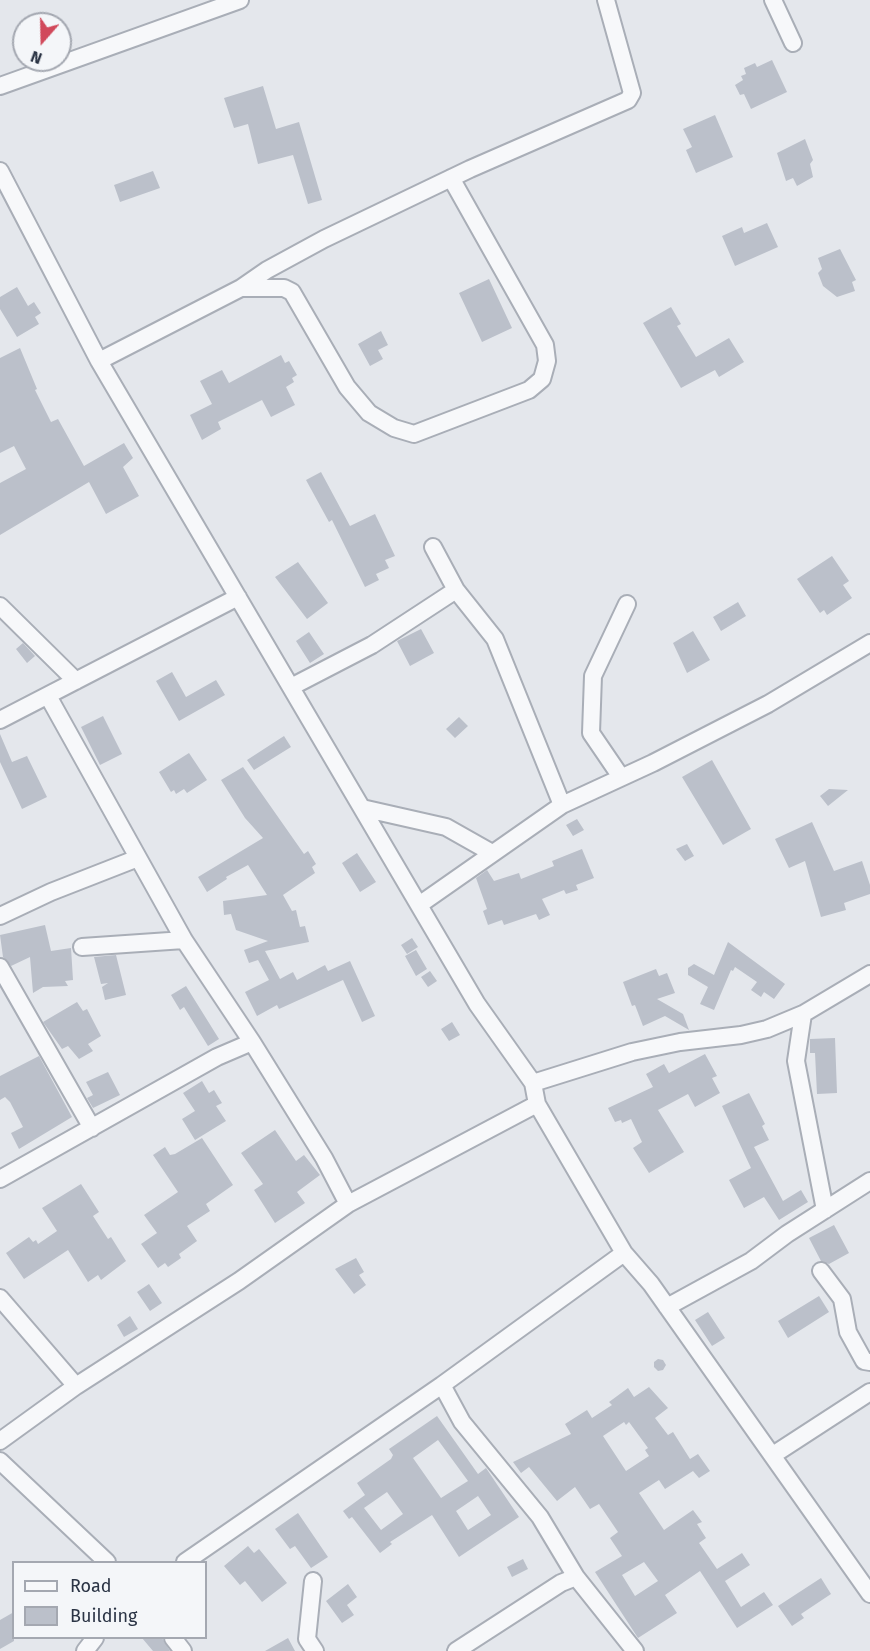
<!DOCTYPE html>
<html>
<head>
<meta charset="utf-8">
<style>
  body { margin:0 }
  #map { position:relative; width:870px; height:1651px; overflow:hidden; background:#e4e7ec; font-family:"Fira Sans",sans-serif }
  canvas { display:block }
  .legend { position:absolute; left:12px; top:1561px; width:195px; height:78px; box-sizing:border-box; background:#f4f6f9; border:2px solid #a4a8b1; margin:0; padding:8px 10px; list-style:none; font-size:18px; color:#2b3445 }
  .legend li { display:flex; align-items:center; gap:12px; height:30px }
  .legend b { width:30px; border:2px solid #a4a8b1 }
  .north { position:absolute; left:12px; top:12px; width:60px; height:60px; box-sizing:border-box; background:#f4f6f9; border:2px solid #a4a8b1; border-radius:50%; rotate:200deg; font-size:16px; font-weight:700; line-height:24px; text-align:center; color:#2b3445 }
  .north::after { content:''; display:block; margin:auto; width:21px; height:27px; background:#d1495b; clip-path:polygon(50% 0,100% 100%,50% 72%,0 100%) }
</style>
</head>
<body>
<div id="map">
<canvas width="870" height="1651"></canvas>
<ul class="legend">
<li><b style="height:8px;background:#f7f8fa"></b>Road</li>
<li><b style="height:16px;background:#bbc0ca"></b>Building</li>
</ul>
<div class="north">N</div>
</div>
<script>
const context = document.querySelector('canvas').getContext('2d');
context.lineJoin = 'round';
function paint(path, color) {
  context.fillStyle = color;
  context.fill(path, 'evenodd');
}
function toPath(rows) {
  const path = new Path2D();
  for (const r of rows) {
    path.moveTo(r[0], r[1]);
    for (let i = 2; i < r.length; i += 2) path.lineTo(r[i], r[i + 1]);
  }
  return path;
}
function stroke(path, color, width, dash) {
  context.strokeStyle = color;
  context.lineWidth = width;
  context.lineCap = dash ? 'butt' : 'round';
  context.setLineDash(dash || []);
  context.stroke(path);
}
paint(toPath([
  [772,60,787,92,751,109,744,94,740,95,735,85,743,80,741,76,746,74,744,68,755,63,757,67],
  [263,86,276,129,299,122,322,200,308,204,293,155,258,164,248,124,234,128,224,98],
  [715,115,733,157,696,173,686,150,692,147,683,129],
  [805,139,813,160,810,164,813,177,797,186,793,178,786,181,777,153],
  [153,171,160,188,120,202,114,185],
  [767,223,778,247,735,266,722,236,742,227,744,233],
  [840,249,856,280,852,282,855,291,837,297,823,286,818,273,822,269,818,258],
  [489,279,512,328,482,342,459,293],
  [17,287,28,306,34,302,41,313,35,317,39,324,17,337,0,309,0,297],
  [671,307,681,324,677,326,696,357,729,338,744,362,719,377,715,370,681,388,643,323],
  [381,331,388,345,378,350,383,359,370,366,358,344],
  [20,348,37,389,35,390,51,422,58,419,84,466,124,443,133,458,123,467,139,496,106,514,89,482,0,535,0,483,26,469,14,446,0,453,0,358],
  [281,355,285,363,289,361,297,375,292,378,294,382,286,387,295,405,271,417,262,400,218,422,221,429,202,440,190,415,212,404,200,381,222,370,229,383],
  [321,472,350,526,375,514,395,556,385,560,389,568,376,574,379,580,365,587,332,520,329,522,306,480],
  [832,556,849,581,843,585,852,598,827,615,824,610,820,613,797,579],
  [298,562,328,603,307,619,275,577],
  [738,602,746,616,721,631,713,617],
  [421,629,434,653,410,666,397,641],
  [693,631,710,660,687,673,673,643],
  [309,632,324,654,310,663,296,641],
  [23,643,35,656,27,663,16,649],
  [172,672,186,697,216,680,225,695,179,721,156,681],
  [103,716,122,754,100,765,81,727],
  [459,717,468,726,455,738,446,729],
  [0,734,12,762,27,756,47,797,22,809,0,762],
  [284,736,291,747,254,770,247,760],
  [189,753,207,780,187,793,184,789,176,794,174,790,171,792,159,772],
  [712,760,751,829,723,845,682,777],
  [243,767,304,854,308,851,316,864,312,867,315,873,283,895,292,911,296,910,300,927,305,926,309,942,265,951,280,979,293,972,297,980,325,965,328,971,350,961,375,1016,362,1022,343,980,279,1009,277,1005,257,1016,245,992,269,980,258,960,249,963,244,950,268,941,236,930,231,914,224,915,223,901,267,895,248,865,226,877,227,879,207,892,198,877,263,838,245,818,221,780],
  [829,789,848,790,828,806,820,796],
  [577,819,584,830,573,836,566,825],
  [812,822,834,871,862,861,870,885,870,894,844,903,846,910,821,917,805,861,789,868,775,839],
  [687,844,694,856,685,861,676,849],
  [582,849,594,878,576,885,578,890,566,894,564,890,542,899,550,915,539,920,536,914,504,925,502,920,488,925,483,911,487,909,476,878,487,870,494,881,519,873,521,879,554,866,552,861],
  [357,853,376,882,360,892,342,863],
  [45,925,51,951,71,948,73,980,65,981,68,986,43,987,33,993,30,957,11,966,3,957,0,935],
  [412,938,418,947,407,954,401,945],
  [728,942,785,984,774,999,764,992,761,997,751,990,757,982,735,967,733,971,731,970,714,1010,700,1004,708,987,688,975,688,968,694,964,714,975],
  [416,950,427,969,416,976,405,956],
  [116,955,126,995,105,1000,102,987,108,983,101,984,94,957],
  [656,969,659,976,667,973,675,993,657,999,683,1014,689,1030,665,1016,643,1026,635,1005,632,1006,623,982],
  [430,971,437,981,428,987,421,977],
  [186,986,219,1039,208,1046,184,1007,180,1010,171,995],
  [77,1002,83,1011,87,1009,101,1036,88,1044,93,1051,79,1059,68,1046,62,1049,43,1022],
  [452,1022,460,1035,449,1041,441,1029],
  [835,1038,837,1093,817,1094,815,1053,810,1053,810,1039],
  [705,1054,717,1076,712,1078,720,1093,695,1107,688,1094,658,1110,684,1152,649,1173,633,1148,642,1142,631,1119,622,1123,621,1120,615,1122,608,1108,653,1087,646,1074,664,1064,669,1073],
  [39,1056,72,1117,19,1149,11,1133,23,1127,10,1102,5,1097,0,1100,0,1076],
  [108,1072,120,1095,93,1108,87,1098,93,1095,86,1082],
  [202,1081,209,1093,214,1090,222,1103,216,1106,226,1121,195,1140,182,1119,195,1111,183,1093],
  [749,1093,765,1124,762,1126,769,1140,754,1147,783,1201,801,1190,808,1202,779,1220,764,1197,744,1208,729,1180,751,1168,722,1106],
  [275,1130,296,1161,304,1155,320,1175,297,1192,305,1203,275,1223,254,1190,263,1184,241,1153],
  [202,1138,233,1185,206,1204,210,1211,187,1226,197,1241,179,1254,181,1258,168,1267,165,1263,158,1268,141,1244,157,1233,144,1215,178,1192,153,1155,165,1147,170,1155,175,1154],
  [81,1184,99,1212,93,1216,108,1239,111,1237,126,1261,101,1280,98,1275,88,1282,68,1250,24,1279,6,1253,29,1237,33,1242,36,1240,38,1244,57,1231,42,1208],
  [834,1225,849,1253,829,1264,821,1261,809,1238],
  [356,1258,364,1272,359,1275,366,1285,354,1294,335,1269],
  [149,1284,162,1303,150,1311,137,1292],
  [819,1296,829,1312,788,1338,778,1321],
  [708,1312,725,1338,712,1346,695,1320],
  [130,1316,138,1329,124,1337,117,1325],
  [658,1359,663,1360,666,1365,663,1370,658,1371,654,1367,654,1362],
  [649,1387,668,1408,655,1418,668,1435,673,1432,690,1459,698,1454,710,1471,699,1478,693,1471,665,1489,659,1480,639,1493,664,1530,693,1510,702,1522,697,1524,706,1538,699,1543,717,1569,742,1553,750,1565,725,1581,741,1607,764,1592,773,1605,737,1628,700,1571,665,1595,677,1613,638,1638,595,1572,622,1556,610,1538,618,1532,599,1504,590,1509,575,1487,557,1501,529,1467,521,1473,513,1462,571,1434,565,1424,587,1410,592,1418,612,1405,609,1402,628,1388,634,1397],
  [624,1422,626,1425,629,1422,648,1448,645,1450,649,1456,626,1471,603,1436],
  [644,1562,658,1581,635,1596,622,1575],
  [437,1416,478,1474,486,1468,519,1517,459,1557,432,1515,390,1542,392,1544,380,1553,352,1517,349,1519,343,1511,365,1495,357,1483,391,1459,393,1455,389,1449],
  [438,1440,468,1481,441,1498,413,1458],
  [387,1492,403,1514,381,1530,364,1508],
  [478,1496,491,1515,468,1530,456,1511],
  [298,1513,328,1557,311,1568,295,1546,290,1549,275,1529],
  [248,1546,254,1553,259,1549,287,1583,262,1602,245,1581,240,1585,224,1566],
  [523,1559,528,1569,512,1577,507,1567],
  [821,1578,831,1594,801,1614,804,1618,792,1626,778,1606],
  [348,1584,357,1597,347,1605,354,1615,342,1623,326,1601],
  [14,1612,14,1641,0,1649,0,1620],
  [142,1638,162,1638,170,1651,153,1651],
  [288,1638,295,1651,265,1651]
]), '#bbc0ca');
const street = toPath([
  [773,0,793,43],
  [0,86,240,0],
  [0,171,99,361,477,1004,533,1083,537,1104,624,1253,651,1284,870,1594],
  [241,288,284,288,292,292,347,387,369,413,394,428,414,434,529,390,542,379,547,361,545,345,451,178],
  [99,361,241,288,267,270,324,239,470,169,628,100,632,93,606,0],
  [456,590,495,639,562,805],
  [0,606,76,681],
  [291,687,372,645,456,590,433,547],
  [48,696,184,940,252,1042],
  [0,720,238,597],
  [621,777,591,733,593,676,627,604],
  [362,808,446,827,492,853],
  [419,905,562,805,653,763,768,704,870,643],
  [0,916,51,892,138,858],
  [82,947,184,940],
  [0,967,92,1128],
  [803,1014,796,1061,825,1210],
  [533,1083,632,1052,680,1042,741,1035,767,1029,803,1014,870,974],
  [0,1179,217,1057,252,1042,324,1158,348,1204],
  [821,1271,842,1299,848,1332,864,1361,870,1362],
  [0,1298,76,1386],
  [667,1307,751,1261,787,1234,870,1181],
  [0,1441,76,1386,239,1281,348,1204,537,1104],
  [773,1455,870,1392],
  [0,1461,107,1562],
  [185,1562,442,1385],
  [576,1577,635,1651],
  [313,1581,307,1639,315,1651],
  [173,1638,183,1651],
  [85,1651,95,1638],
  [456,1651,561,1583,576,1577,540,1517,462,1422,442,1385,624,1253]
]);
stroke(street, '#a9aeb7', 20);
stroke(street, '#f7f8fa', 16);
</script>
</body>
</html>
